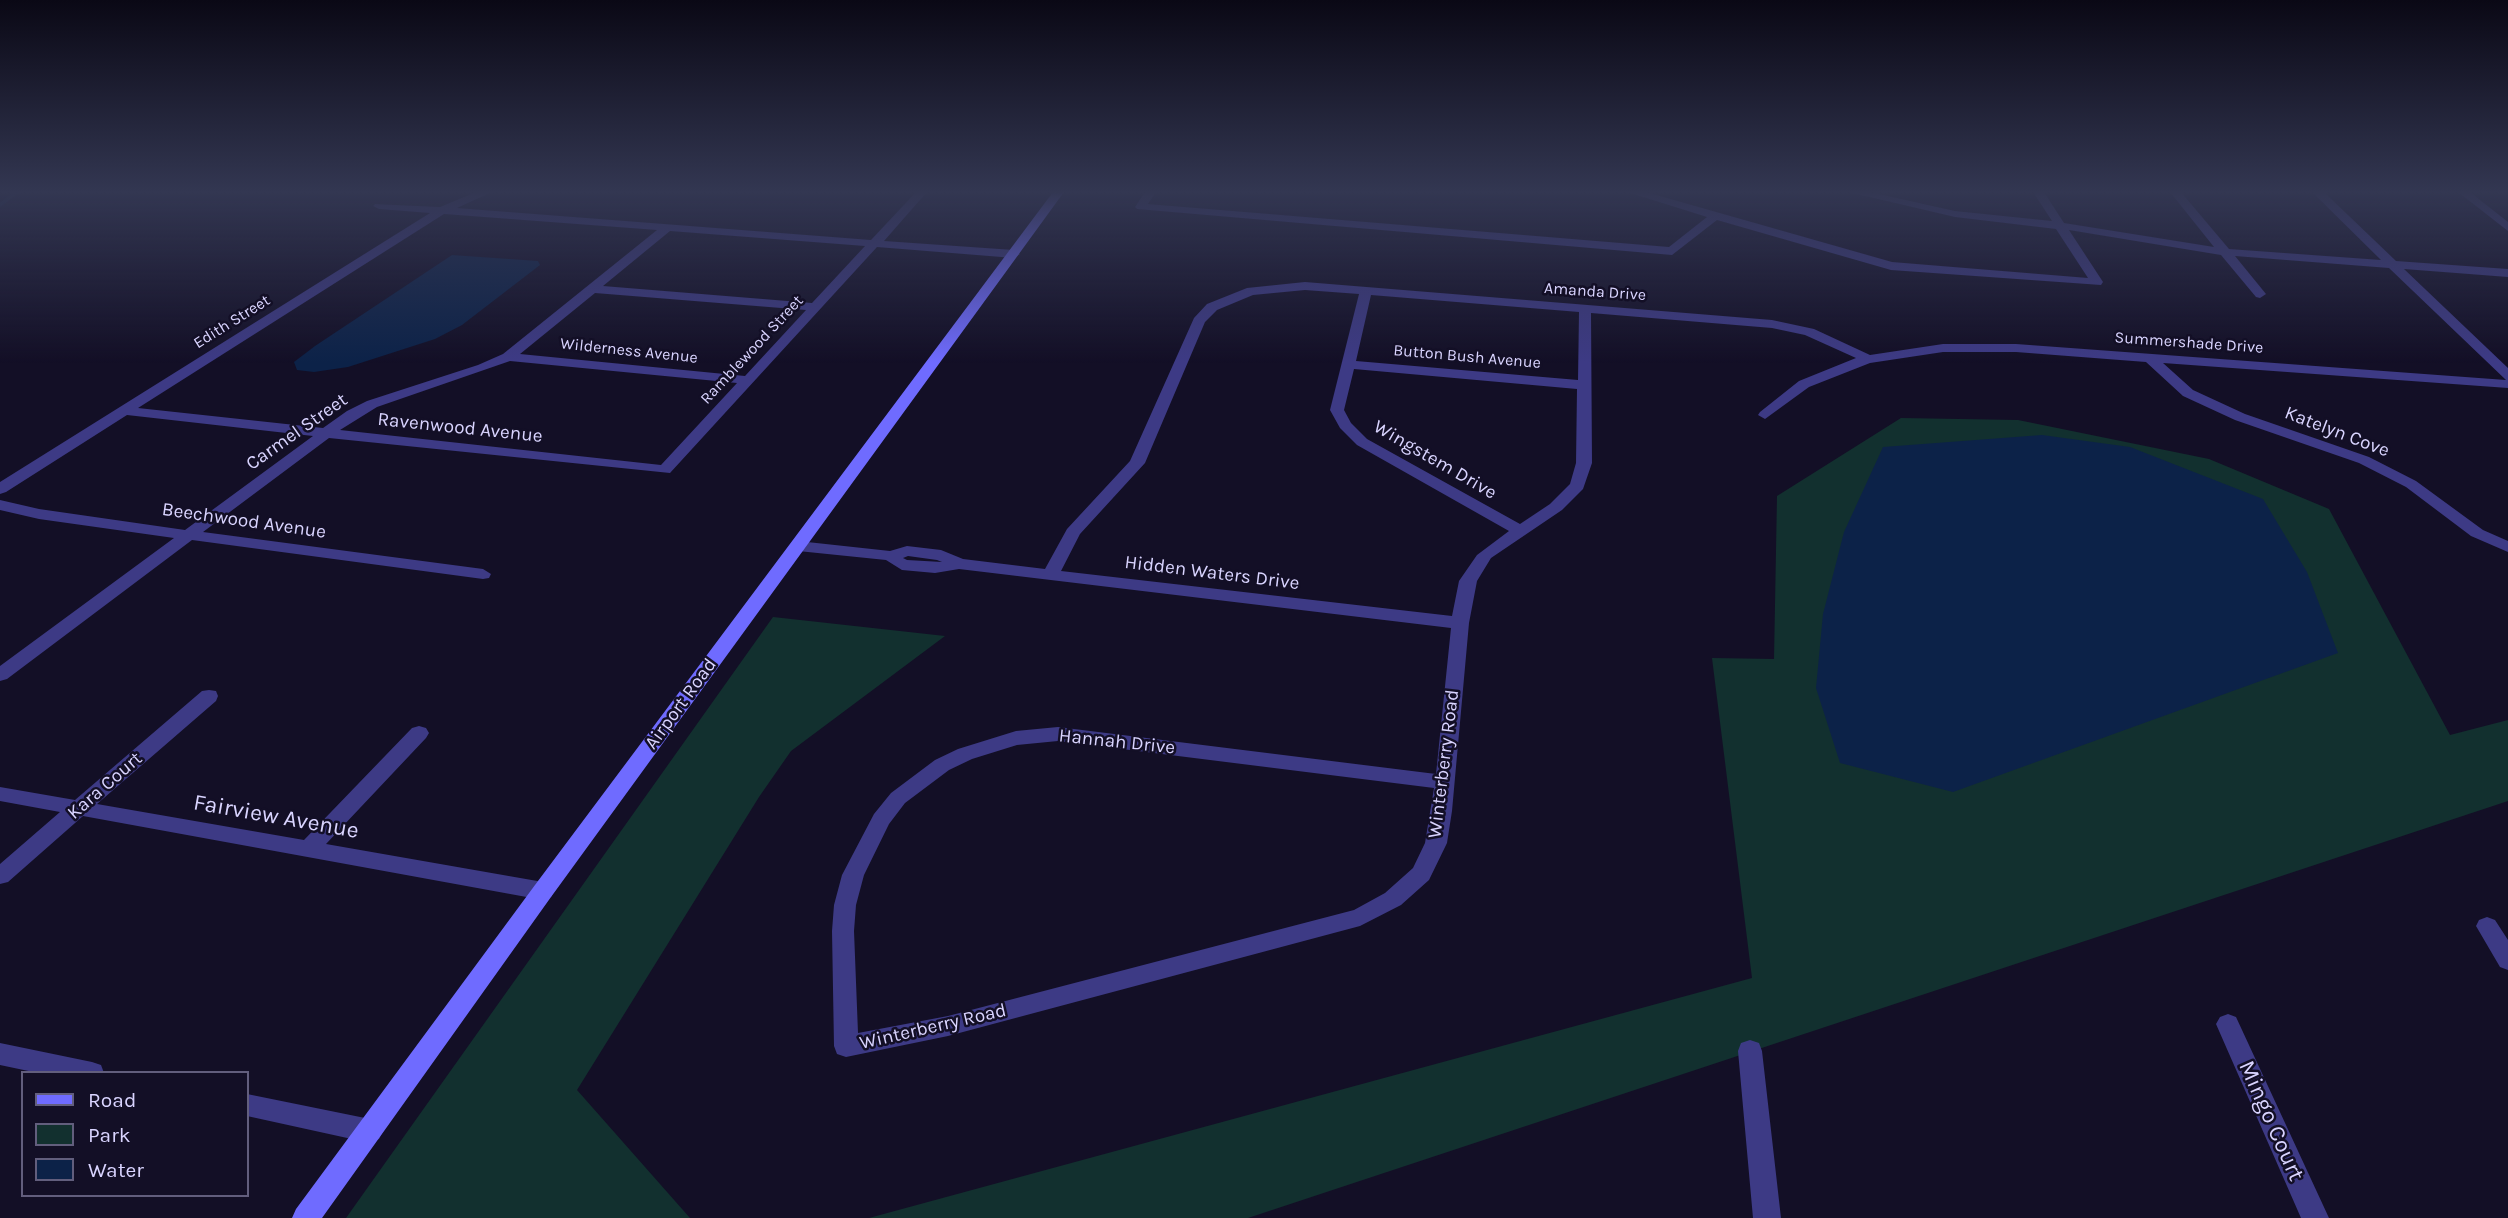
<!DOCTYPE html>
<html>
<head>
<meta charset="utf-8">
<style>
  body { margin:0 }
  #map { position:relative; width:2508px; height:1218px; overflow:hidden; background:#130f26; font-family:Karla,sans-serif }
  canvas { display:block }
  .legend { position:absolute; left:21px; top:1071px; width:228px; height:126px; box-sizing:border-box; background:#130f26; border:2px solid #625e7d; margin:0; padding:9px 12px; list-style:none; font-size:21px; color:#d9d4ff }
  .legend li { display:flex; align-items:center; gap:14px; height:35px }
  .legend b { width:35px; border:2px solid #625e7d }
</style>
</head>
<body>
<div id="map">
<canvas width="2508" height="1218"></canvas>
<ul class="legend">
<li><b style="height:9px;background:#6f6bff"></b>Road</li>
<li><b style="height:19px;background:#12302f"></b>Park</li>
<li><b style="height:19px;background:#0c2248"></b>Water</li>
</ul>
</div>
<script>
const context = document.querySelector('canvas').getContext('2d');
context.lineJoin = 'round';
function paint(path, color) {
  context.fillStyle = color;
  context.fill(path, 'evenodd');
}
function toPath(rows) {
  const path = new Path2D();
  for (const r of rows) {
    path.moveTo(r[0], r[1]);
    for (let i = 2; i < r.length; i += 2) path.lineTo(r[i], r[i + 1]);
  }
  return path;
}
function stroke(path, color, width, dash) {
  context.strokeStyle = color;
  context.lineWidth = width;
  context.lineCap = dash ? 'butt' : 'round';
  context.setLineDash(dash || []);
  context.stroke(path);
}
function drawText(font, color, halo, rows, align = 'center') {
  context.font = font + ' Karla,sans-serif';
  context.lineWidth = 5;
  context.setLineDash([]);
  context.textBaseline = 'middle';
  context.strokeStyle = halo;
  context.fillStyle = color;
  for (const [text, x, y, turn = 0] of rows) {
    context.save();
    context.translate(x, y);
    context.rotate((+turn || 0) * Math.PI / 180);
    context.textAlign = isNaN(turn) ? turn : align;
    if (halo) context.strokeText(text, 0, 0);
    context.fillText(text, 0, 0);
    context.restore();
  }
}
paint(toPath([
  [1901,418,2018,420,2209,459,2329,509,2450,735,2508,720,2508,801,1248,1218,869,1218,1752,978,1712,658,1774,659,1777,496],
  [773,617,945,636,791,751,759,797,577,1090,690,1218,346,1218]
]), '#12302f');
paint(toPath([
  [452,255,538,261,540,265,462,325,435,339,348,367,314,372,297,370,294,362,315,346],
  [2042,435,2130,447,2263,499,2307,572,2338,653,1953,792,1840,763,1816,688,1823,614,1844,532,1883,447]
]), '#0c2248');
stroke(toPath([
  [0,205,17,192]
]), '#0c2248', 3.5);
paint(toPath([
  [476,192,492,192,457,208,871,240,916,192,927,192,884,241,1014,250,1020,254,1014,258,877,247,670,473,329,438,203,532,483,569,491,574,489,578,483,579,192,540,7,679,0,681,0,666,174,538,39,519,0,510,0,500,39,509,185,530,313,436,127,415,6,492,0,494,0,482,430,213,379,209,373,206,375,204,440,207,476,192],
  [444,214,657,230,503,354,478,365,367,401,347,411,323,428,138,408,444,214],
  [670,231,865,246,812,303,603,286,670,231],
  [595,293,806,310,745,376,520,354,595,293],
  [510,361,737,383,661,465,340,430,377,407,510,361],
  [1145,192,1156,192,1148,204,1669,247,1707,217,1627,192,1646,192,1892,262,2088,278,2056,229,1955,217,1848,192,1870,192,1955,211,2052,221,2033,192,2044,192,2064,223,2214,247,2170,192,2181,192,2229,249,2381,260,2312,192,2324,192,2396,261,2508,269,2508,277,2404,269,2508,368,2508,388,2163,363,2193,390,2245,414,2369,457,2416,481,2483,530,2508,541,2508,552,2471,536,2406,487,2359,463,2235,420,2183,396,2146,362,2016,352,1943,352,1870,363,1809,387,1765,419,1758,415,1760,412,1799,381,1856,358,1805,335,1772,328,1591,313,1592,463,1583,489,1562,510,1491,558,1477,581,1469,623,1452,811,1447,843,1429,880,1401,905,1360,926,948,1036,846,1057,837,1054,834,1046,832,931,834,905,842,875,874,814,891,793,935,760,958,749,1016,731,1058,727,1436,774,1451,628,959,569,935,573,902,570,886,560,798,551,790,546,798,541,890,551,907,546,941,550,963,559,1045,569,1067,529,1130,461,1194,318,1207,304,1247,288,1305,282,1772,320,1814,329,1870,355,1943,344,2016,344,2506,380,2389,268,2235,256,2266,294,2260,298,2256,297,2221,255,2069,230,2103,282,2101,285,1891,270,1717,220,1672,255,1137,209,1135,207,1145,192],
  [1305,290,1359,294,1330,410,1340,428,1357,445,1509,531,1477,555,1459,581,1452,616,1061,571,1080,534,1145,463,1205,322,1217,310,1253,295,1305,290],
  [1371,295,1579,312,1578,380,1356,361,1371,295],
  [1354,369,1577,389,1576,463,1570,484,1550,504,1520,524,1367,439,1351,423,1344,410,1354,369],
  [908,556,937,560,942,562,907,560,903,558,908,556],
  [1058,741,1434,788,1425,843,1413,868,1385,893,1354,910,948,1016,858,1033,854,931,856,905,864,875,889,824,905,803,949,770,972,759,1017,745,1058,741],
  [2458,192,2470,192,2508,222,2508,231,2458,192],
  [209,690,216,691,218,696,216,701,97,804,304,840,412,728,419,726,426,728,429,733,426,738,326,844,543,882,551,885,554,891,551,897,543,900,83,816,8,882,0,884,0,864,60,812,0,801,0,787,75,800,202,691,209,690],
  [2487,917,2495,920,2508,940,2508,970,2500,967,2476,926,2479,920,2487,917],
  [2228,1014,2236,1017,2329,1218,2301,1218,2216,1024,2220,1017,2228,1014],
  [1750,1040,1759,1043,1762,1051,1781,1218,1753,1218,1738,1051,1741,1043,1750,1040],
  [0,1043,92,1062,101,1065,104,1073,38,1073,0,1065,0,1043],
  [247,1094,370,1119,379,1123,383,1131,379,1139,370,1143,247,1116,247,1094]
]), '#3d3a85');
paint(toPath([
  [1053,192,1064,192,551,897,322,1218,292,1218,296,1209,535,885,1053,192]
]), '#6f6bff');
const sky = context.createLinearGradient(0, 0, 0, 363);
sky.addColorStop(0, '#0a0815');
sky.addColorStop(0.53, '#333752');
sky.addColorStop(1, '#33375200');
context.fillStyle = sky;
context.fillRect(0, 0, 2508, 363);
drawText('16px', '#d9d4ff', '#130f26', [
  ["Amanda Drive",1595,292,4],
  ["Edith Street",232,322,-32],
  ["Summershade Drive",2189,343,4],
  ["Ramblewood Street",752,350,-47],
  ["Wilderness Avenue",629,351,6],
  ["Button Bush Avenue",1467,357,5]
]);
drawText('19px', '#d9d4ff', '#130f26', [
  ["Ravenwood Avenue",460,428,6],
  ["Carmel Street",297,432,-35],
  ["Katelyn Cove",2337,432,21],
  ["Wingstem Drive",1435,460,30],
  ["Beechwood Avenue",244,521,8],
  ["Hidden Waters Drive",1212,573,7],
  ["Airport Road",681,704,-54],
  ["Hannah Drive",1117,742,6],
  ["Winterberry Road",1444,764,-83],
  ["Kara Court",105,786,-41],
  ["Winterberry Road",933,1027,-13]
]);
drawText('23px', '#d9d4ff', '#130f26', [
  ["Fairview Avenue",276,817,10],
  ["Mingo Court",2271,1121,66]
]);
</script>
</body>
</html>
